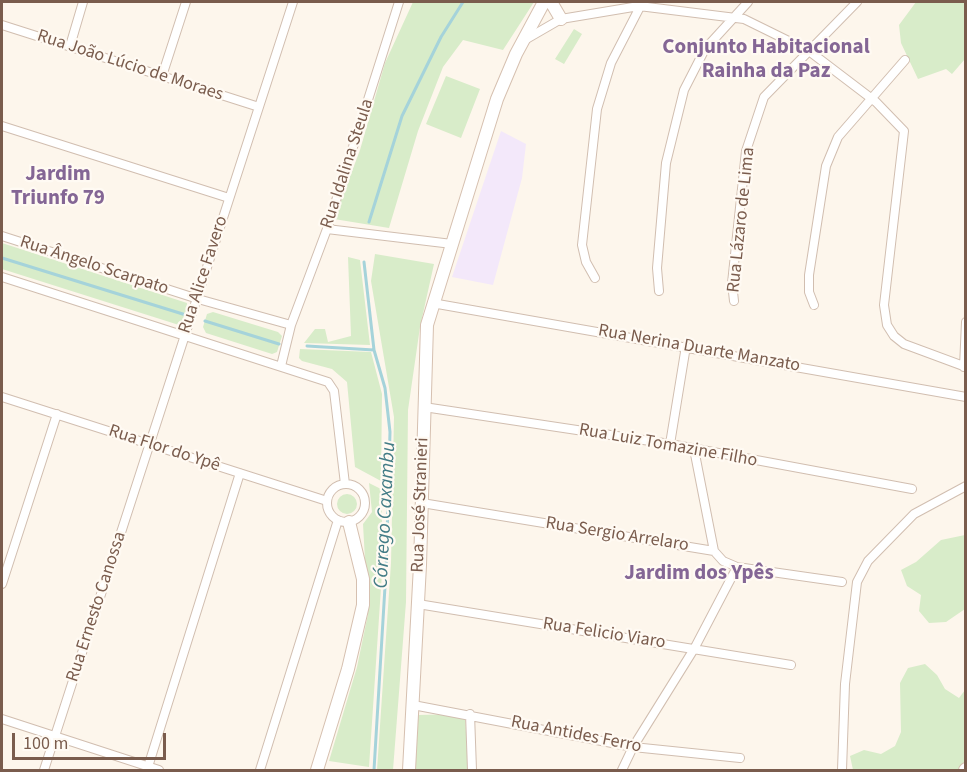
<!DOCTYPE html>
<html>
<head>
<meta charset="utf-8">
<style>
  body { margin:0 }
  #map { position:relative; width:967px; height:772px; overflow:hidden; background:#fdf6ec; font-family:"Source Sans 3",sans-serif }
  canvas { display:block }
  .frame { position:absolute; inset:0; border:3px solid #7a5c4d; pointer-events:none }
  .scale { position:absolute; left:12px; top:733px; width:154px; height:27px; box-sizing:border-box; border:3px solid #7a5c4d; border-top:0; padding-left:8px; font-size:18px; line-height:21px; white-space:nowrap; color:#7a5c4d; -webkit-text-stroke:4px #fffaf3; paint-order:stroke }
</style>
</head>
<body>
<div id="map">
<canvas width="967" height="772"></canvas>
<div class="frame"></div>
<div class="scale">100 m</div>
</div>
<script>
const context = document.querySelector('canvas').getContext('2d');
context.lineJoin = 'round';
function paint(path, color) {
  context.fillStyle = color;
  context.fill(path, 'evenodd');
}
function toPath(rows) {
  const path = new Path2D();
  for (const r of rows) {
    if (r.length === 3) {
      path.moveTo(r[0] + r[2], r[1]);
      path.arc(r[0], r[1], r[2], 0, 2 * Math.PI);
      continue;
    }
    path.moveTo(r[0], r[1]);
    for (let i = 2; i < r.length; i += 2) path.lineTo(r[i], r[i + 1]);
  }
  return path;
}
function stroke(path, color, width, dash) {
  context.strokeStyle = color;
  context.lineWidth = width;
  context.lineCap = dash ? 'butt' : 'round';
  context.setLineDash(dash || []);
  context.stroke(path);
}
function drawText(font, color, halo, rows, align = 'center') {
  context.font = font + ' "Source Sans 3",sans-serif';
  context.lineWidth = 4.5;
  context.setLineDash([]);
  context.textBaseline = 'middle';
  context.strokeStyle = halo;
  context.fillStyle = color;
  for (const [text, x, y, turn = 0] of rows) {
    context.save();
    context.translate(x, y);
    context.rotate((+turn || 0) * Math.PI / 180);
    context.textAlign = isNaN(turn) ? turn : align;
    if (halo) context.strokeText(text, 0, 0);
    context.fillText(text, 0, 0);
    context.restore();
  }
}
paint(toPath([
  [501,131,526,144,522,178,493,285,452,277]
]), '#f3e8fa');
paint(toPath([
  [413,2,534,2,503,50,463,40,443,67,418,131,389,228,334,219,360,150,385,63],
  [916,2,965,2,965,59,952,74,946,69,918,79,901,43,899,25],
  [574,29,582,34,564,64,555,59],
  [446,76,480,89,461,138,426,124],
  [2,243,187,303,186,315,179,325,2,269],
  [375,254,434,264,420,327,408,410,406,602,393,770,377,770,391,563,394,417,371,281],
  [348,257,360,260,370,345,304,343,315,329,325,329,328,342,351,336],
  [213,312,278,332,282,336,277,352,272,354,206,333,203,327,207,314],
  [300,349,371,352,382,394,381,481,355,467,347,382,332,369,302,361,299,358],
  [369,483,381,489,382,521,382,573,369,767,329,761,357,667,368,614,363,524,372,512],
  [347,504,10],
  [965,535,965,609,946,622,929,623,919,611,921,595,907,586,901,570,916,562,941,540],
  [925,664,937,675,945,689,959,698,965,690,966,765,962,770,853,770,850,756,864,750,881,754,895,746,901,732,900,683,908,668],
  [465,714,468,770,413,770,417,715]
]), '#d8ecc9');
stroke(toPath([
  [369,222,402,116,441,37,463,2],
  [2,258,186,315],
  [364,262,374,350,385,388,390,432,386,570,374,770],
  [205,321,279,344],
  [307,346,374,350]
]), '#a5d3da', 3);
const street = toPath([
  [2,25,259,107],
  [523,41,561,19,639,6,744,19,809,51,876,102,904,131,884,305,887,325,894,336,904,344,966,367],
  [70,46,83,2],
  [162,76,186,2],
  [2,126,229,198],
  [327,229,452,244],
  [2,236,198,299,291,325],
  [2,277,328,382,334,391,345,484],
  [595,278,586,262,582,245,597,109,611,63,642,3],
  [659,291,657,268,666,163,684,90,705,49,748,2],
  [734,301,732,283,746,151,764,97,857,2],
  [432,303,966,397],
  [814,305,809,292,809,275,826,166,838,137,905,60],
  [281,366,291,325,327,229,399,2],
  [964,367,966,322],
  [2,397,327,501],
  [424,407,670,444,912,489],
  [670,444,686,346],
  [694,449,714,551],
  [346,503,19],
  [422,503,714,551,723,561,737,567,842,582],
  [2,584,57,414],
  [418,604,791,665],
  [413,705,633,747,740,758],
  [470,714,472,770],
  [2,719,159,770],
  [44,770,293,2],
  [147,770,240,473],
  [260,770,338,520],
  [622,770,633,747,694,649,737,567],
  [842,770,845,684,857,582,868,561,914,514,966,486]
]);
const secondary = toPath([
  [551,2,561,19],
  [317,770,348,669,363,605,363,579,349,522],
  [409,770,420,565,427,325,497,99,516,54,544,2],
  [965,770,966,769]
]);
stroke(street, '#d1beb0', 10);
stroke(secondary, '#d6c0b0', 14);
stroke(street, '#fff', 8);
stroke(secondary, '#fff', 12);
drawText('18px', '#7a5c4d', '#fffaf3', [
  ["Rua João Lúcio de Moraes",130,66,18],
  ["Rua Idalina Steula",348,164,-72],
  ["Rua Lázaro de Lima",742,220,-84],
  ["Rua Ângelo Scarpato",94,266,18],
  ["Rua Alice Favero",204,275,-72],
  ["Rua Nerina Duarte Manzato",699,349,10],
  ["Rua Luiz Tomazine Filho",668,446,10],
  ["Rua Flor do Ypê",164,449,18],
  ["Rua José Stranieri",421,505,-88],
  ["Rua Sergio Arrelaro",617,535,9],
  ["Rua Ernesto Canossa",97,607,-72],
  ["Rua Felicio Viaro",604,634,9],
  ["Rua Antides Ferro",576,735,11]
]);
drawText('italic 20px', '#437c86', '#fffaf3', [
  ["Córrego Caxambu",386,515,-87]
]);
drawText('bold 21px', '#846695', '#fffaf3', [
  ["Conjunto Habitacional",766,48],
  ["Rainha da Paz",766,72],
  ["Jardim",58,175],
  ["Triunfo 79",58,199],
  ["Jardim dos Ypês",699,574]
]);
</script>
</body>
</html>
